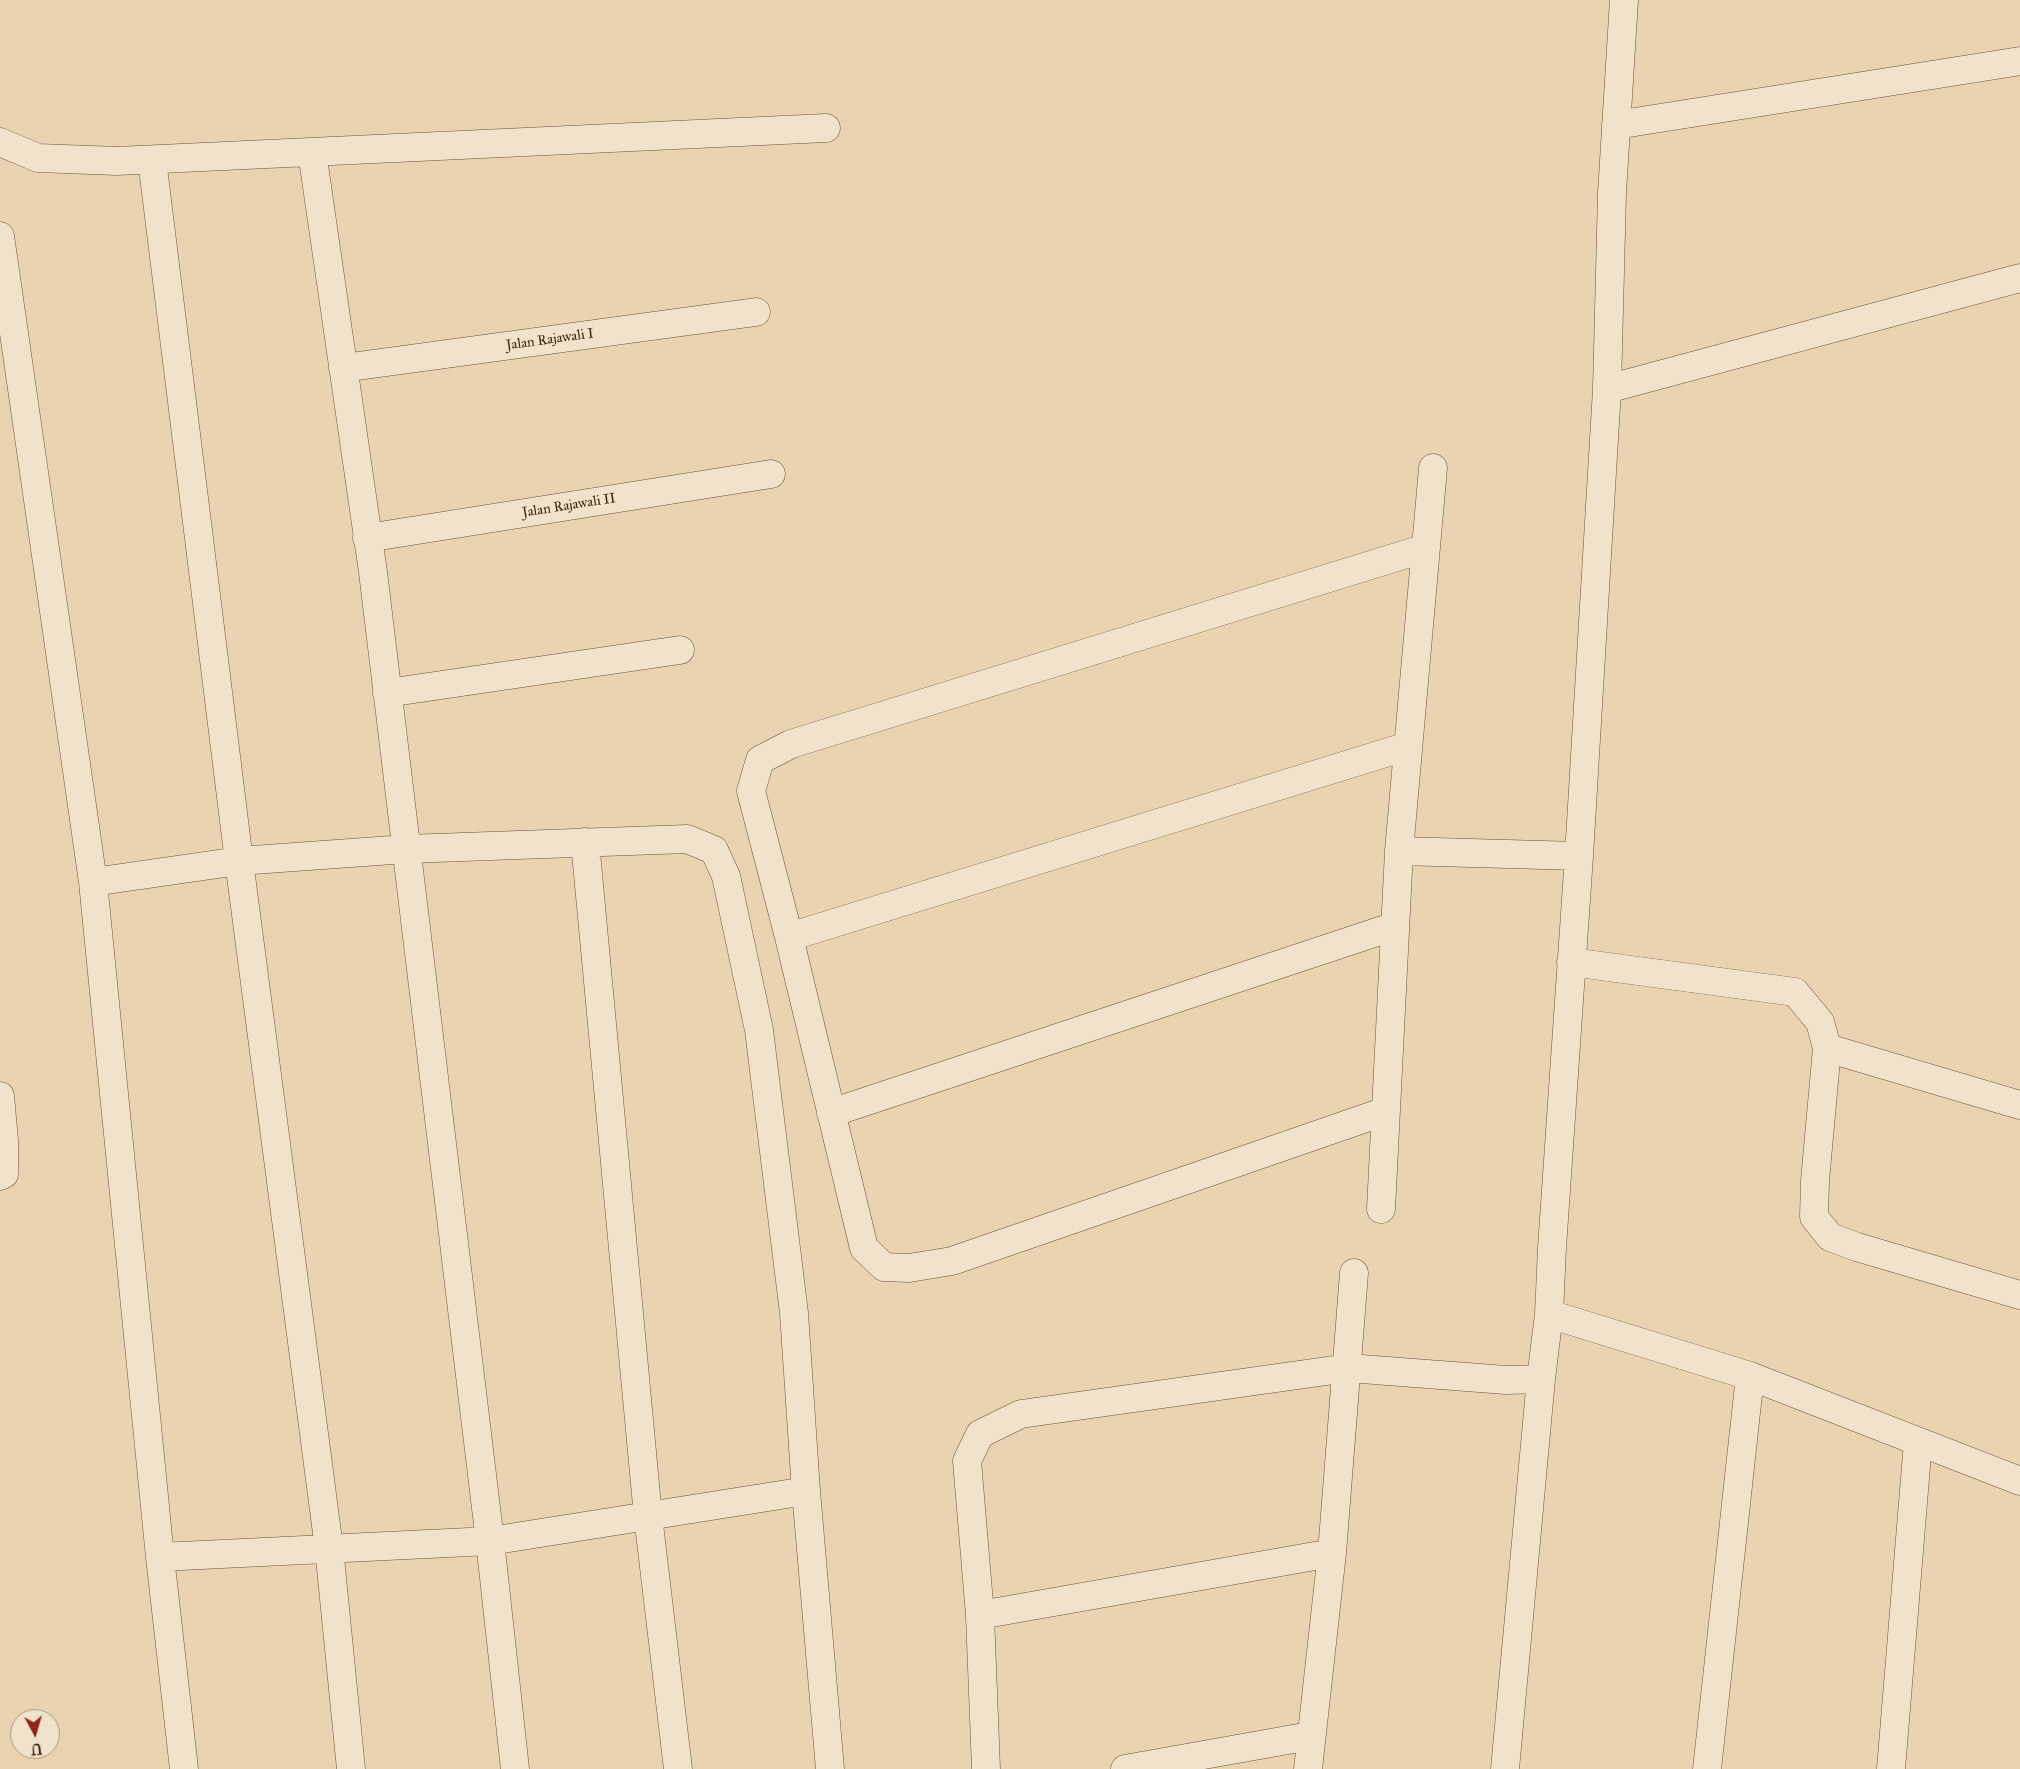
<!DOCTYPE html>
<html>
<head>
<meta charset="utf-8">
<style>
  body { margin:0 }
  #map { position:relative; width:2020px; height:1769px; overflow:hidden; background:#ead3b1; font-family:"IM FELL Great Primer",serif }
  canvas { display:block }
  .north { position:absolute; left:10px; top:1709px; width:50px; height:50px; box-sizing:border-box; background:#f1e2cc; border:1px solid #a9987f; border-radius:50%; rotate:174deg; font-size:14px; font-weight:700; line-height:20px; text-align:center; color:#3e2a0c }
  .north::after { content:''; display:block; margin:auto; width:18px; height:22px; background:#8f2418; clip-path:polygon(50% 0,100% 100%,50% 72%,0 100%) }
</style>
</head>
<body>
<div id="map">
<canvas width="2020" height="1769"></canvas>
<div class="north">U</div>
</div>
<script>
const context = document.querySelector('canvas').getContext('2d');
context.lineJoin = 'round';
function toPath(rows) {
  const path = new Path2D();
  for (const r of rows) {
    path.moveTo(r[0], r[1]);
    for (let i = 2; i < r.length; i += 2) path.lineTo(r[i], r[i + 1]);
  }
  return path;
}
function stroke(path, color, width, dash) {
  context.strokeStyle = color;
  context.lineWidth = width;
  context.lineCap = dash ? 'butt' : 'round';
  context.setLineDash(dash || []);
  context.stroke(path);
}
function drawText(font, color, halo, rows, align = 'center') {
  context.font = font + ' "IM FELL Great Primer",serif';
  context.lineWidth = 4;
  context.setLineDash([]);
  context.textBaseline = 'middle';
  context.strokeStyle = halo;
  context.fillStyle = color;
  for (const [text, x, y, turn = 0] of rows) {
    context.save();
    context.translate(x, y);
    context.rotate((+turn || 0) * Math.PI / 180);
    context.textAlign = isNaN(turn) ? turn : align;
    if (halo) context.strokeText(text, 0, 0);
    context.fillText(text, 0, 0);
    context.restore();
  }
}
const minor = toPath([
  [1616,125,2020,61],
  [0,142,38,158,117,161,826,128],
  [312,152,373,572,490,1541,515,1769],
  [152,160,239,861,329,1548,351,1769],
  [0,236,93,882,160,1557,490,1541,806,1491,794,1313,759,1030,726,876,714,850,687,839,406,849,239,861,93,882],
  [343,368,756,312],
  [1607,389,2020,278],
  [367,538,771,474],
  [387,693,680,650],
  [585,842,648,1516,678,1769],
  [1399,851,1579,856],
  [789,937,1408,746],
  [1571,962,1795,992,1820,1022,1827,1048,1815,1181,1814,1217,1830,1237,1857,1247,2020,1295],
  [1827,1048,2020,1105],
  [0,1096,4,1140,4,1174,0,1176],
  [1386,1111,952,1261,909,1268,884,1267,864,1248,789,937,751,791,760,760,791,744,1426,548],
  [831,1113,1395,926],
  [1381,1209,1399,851,1433,468],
  [1549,1314,1750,1376,2020,1481],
  [806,1491,830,1769],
  [160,1557,184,1769],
  [980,1615,1332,1553],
  [986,1769,980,1615,967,1461,980,1434,1021,1414,1348,1368,1506,1380,1541,1379],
  [1125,1769,1310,1736],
  [1308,1769,1332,1553,1354,1273],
  [1505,1769,1541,1379,1549,1314,1552,1248,1579,856,1607,389,1612,193,1624,0],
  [1707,1769,1750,1376],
  [1891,1769,1918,1442]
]);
stroke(minor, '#695435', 29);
stroke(minor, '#f1e2cc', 28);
drawText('14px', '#3e2a0c', '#f1e2cc', [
  ["Jalan Rajawali I",550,340,-8],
  ["Jalan Rajawali II",569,506,-9]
]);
</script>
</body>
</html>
